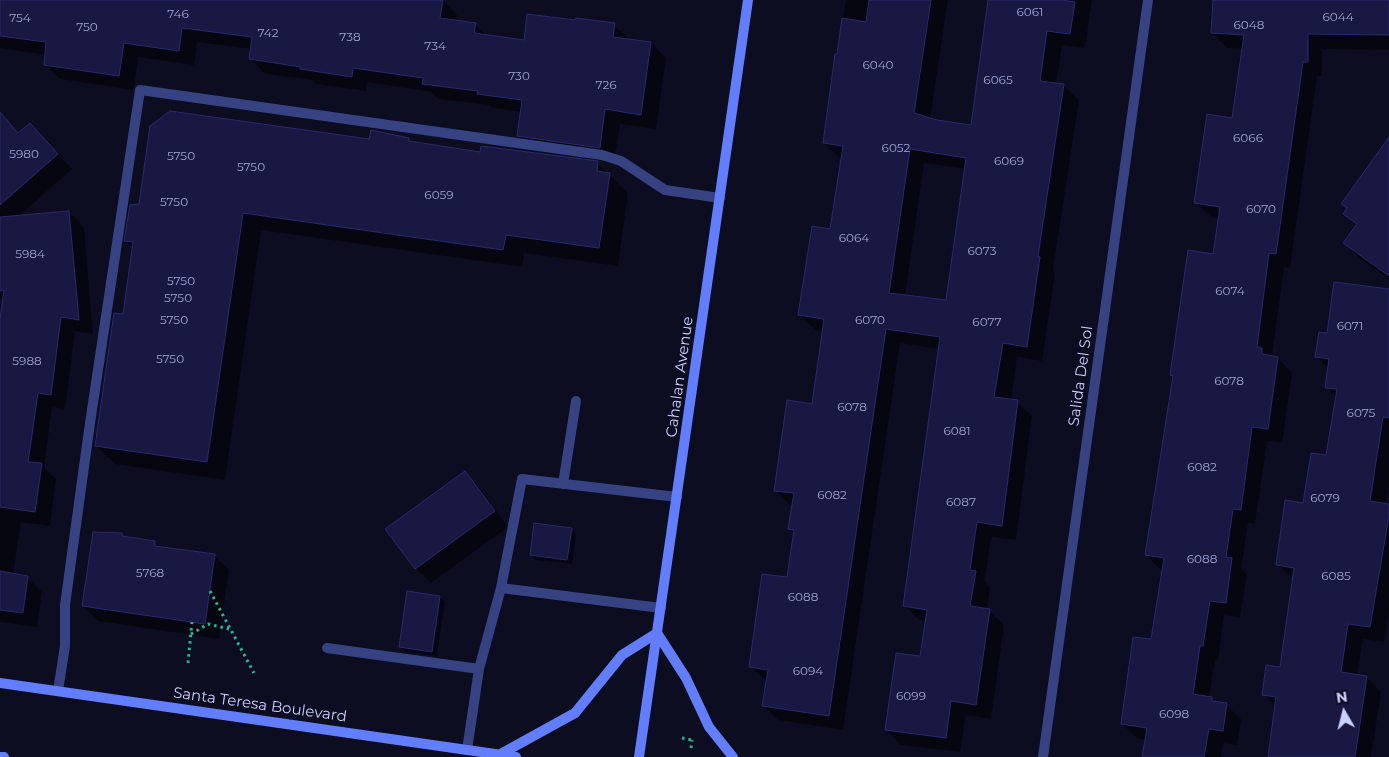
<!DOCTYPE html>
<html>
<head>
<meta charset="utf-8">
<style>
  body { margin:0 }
  #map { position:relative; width:1389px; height:757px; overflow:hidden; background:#0c0d21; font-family:Montserrat,sans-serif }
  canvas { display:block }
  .north { position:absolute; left:1319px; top:687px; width:50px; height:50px; -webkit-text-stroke:4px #0c0d21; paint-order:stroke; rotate:352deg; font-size:14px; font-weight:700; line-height:20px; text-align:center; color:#ccd0ff }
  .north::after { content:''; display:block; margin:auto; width:18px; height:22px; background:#ccd0ff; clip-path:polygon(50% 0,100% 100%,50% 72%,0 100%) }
</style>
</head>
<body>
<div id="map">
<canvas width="1389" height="757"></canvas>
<div class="north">N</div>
</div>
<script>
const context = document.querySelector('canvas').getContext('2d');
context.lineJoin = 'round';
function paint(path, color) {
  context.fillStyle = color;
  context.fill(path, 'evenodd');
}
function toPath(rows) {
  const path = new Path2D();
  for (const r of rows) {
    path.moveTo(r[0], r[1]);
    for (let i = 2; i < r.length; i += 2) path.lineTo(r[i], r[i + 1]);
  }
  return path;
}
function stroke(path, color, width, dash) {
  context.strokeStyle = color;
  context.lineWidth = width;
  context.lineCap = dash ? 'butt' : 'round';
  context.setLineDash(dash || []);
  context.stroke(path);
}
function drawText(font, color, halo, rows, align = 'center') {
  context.font = font + ' Montserrat,sans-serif';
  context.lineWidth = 5;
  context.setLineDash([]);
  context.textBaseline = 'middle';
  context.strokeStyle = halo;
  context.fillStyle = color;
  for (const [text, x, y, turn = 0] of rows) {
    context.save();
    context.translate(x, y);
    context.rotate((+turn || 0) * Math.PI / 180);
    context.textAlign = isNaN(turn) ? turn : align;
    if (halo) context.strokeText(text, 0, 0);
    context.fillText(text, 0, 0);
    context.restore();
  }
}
paint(toPath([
  [0,0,443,0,457,15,456,21,475,24,487,36,525,41,614,25,629,39,651,43,666,58,656,129,620,124,614,162,533,151,518,136,522,112,493,108,490,105,438,99,431,92,367,82,366,91,316,84,313,80,265,74,251,59,252,49,197,42,194,65,138,57,134,90,60,79,45,64,46,55,0,48],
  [846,0,948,0,930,119,972,126,990,0,1092,0,1085,48,1062,45,1056,85,1064,86,1079,100,1053,270,1055,273,1042,361,1017,357,1011,401,1017,402,1032,416,1016,540,991,537,985,581,990,587,987,610,989,611,1004,625,991,719,966,715,960,752,901,745,886,730,921,658,927,621,919,620,904,605,940,349,900,343,843,730,778,720,763,705,767,681,750,666,788,579,795,534,790,529,793,505,790,505,775,490,813,405,823,331,815,330,800,315,831,230,842,158,839,158,824,143],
  [924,163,966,169,947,301,905,296],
  [1214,0,1389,0,1389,50,1322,49,1322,76,1317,76,1290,268,1284,267,1272,357,1278,358,1292,373,1282,443,1267,441,1255,524,1248,523,1241,569,1247,574,1240,618,1224,615,1218,661,1215,660,1209,698,1216,703,1226,705,1241,719,1237,745,1223,743,1221,757,1144,757,1146,740,1137,738,1122,724,1152,640,1163,570,1161,570,1146,555,1174,378,1171,375,1214,255,1220,219,1211,217,1196,203,1233,119,1243,49,1227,48,1212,33],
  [0,112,19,134,44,139,72,169,18,217,69,212,84,227,93,334,75,331,65,409,52,407,44,468,56,479,50,526,21,522,13,575,27,577,42,592,37,627,0,622,0,328,4,302,0,298],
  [409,139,412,143,481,153,597,163,628,193,618,266,524,253,522,267,261,230,225,480,115,464,96,446,124,315,133,248,126,241,371,141],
  [1389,140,1389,279,1359,258,1344,243,1357,226,1344,213,1348,209,1343,204],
  [1389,291,1389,487,1386,505,1389,505,1389,614,1384,642,1363,639,1357,676,1366,677,1381,692,1371,757,1269,757,1276,707,1264,694,1281,669,1294,580,1277,564,1304,504,1328,457,1337,398,1326,387,1329,369,1316,357,1328,334],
  [465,473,480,488,508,527,431,583,416,568,387,529],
  [571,529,576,534,572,564,536,560,531,555],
  [121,535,124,538,155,542,161,548,214,555,229,570,219,639,98,621,83,606],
  [408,593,440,597,445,602,437,656,405,652,400,647]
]), '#0007');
const building = toPath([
  [0,0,443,0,440,18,476,23,474,33,524,40,527,14,575,20,576,18,615,23,613,37,651,42,641,115,605,109,600,148,517,136,522,100,477,94,478,91,422,84,423,78,353,68,352,77,300,69,301,67,249,59,252,37,182,28,179,51,124,43,119,76,44,65,46,42,0,36,0,0],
  [869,0,931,0,914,113,937,120,971,125,988,0,1062,0,1075,2,1070,34,1047,31,1040,81,1064,84,1038,256,1040,257,1027,347,1003,343,994,397,1018,400,1002,526,977,522,970,570,976,571,970,606,990,609,976,705,951,701,946,738,885,730,896,653,920,656,927,610,903,606,940,337,886,329,829,716,762,706,768,670,749,667,762,574,787,577,794,530,788,529,794,493,774,491,787,400,812,404,824,319,798,315,812,226,830,229,843,146,823,143,835,54,837,54,842,18,866,22,869,0],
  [910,149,966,158,946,300,889,293,910,149],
  [1213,0,1389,0,1389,35,1308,34,1308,62,1303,62,1276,254,1269,253,1257,347,1262,348,1262,354,1278,357,1268,429,1252,427,1241,510,1233,509,1226,557,1232,558,1226,603,1210,601,1203,646,1200,646,1193,694,1212,697,1212,701,1227,703,1223,731,1209,729,1204,757,1142,757,1147,728,1121,724,1133,637,1151,639,1164,558,1145,555,1173,376,1170,375,1188,250,1213,254,1220,207,1194,203,1207,114,1232,118,1244,35,1211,33,1213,0],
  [170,111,369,139,371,130,409,138,409,141,480,152,481,146,598,161,597,171,610,173,599,248,506,235,503,250,243,213,207,462,95,446,114,313,123,314,133,242,124,241,130,205,139,204,150,126,170,111],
  [0,112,18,133,30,123,58,154,0,205,0,112],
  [1389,137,1389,276,1343,243,1357,224,1343,214,1347,208,1341,204,1389,137],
  [69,211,79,320,61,317,51,395,38,393,28,462,42,463,35,512,0,507,0,319,4,290,0,291,0,217,69,211],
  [1334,282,1389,289,1389,418,1383,417,1370,501,1389,504,1389,516,1370,627,1348,624,1341,672,1367,676,1355,757,1268,757,1276,697,1262,695,1266,665,1280,667,1294,568,1276,565,1285,500,1303,503,1311,453,1326,455,1337,389,1325,388,1329,359,1315,357,1319,332,1327,333,1334,282],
  [465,471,495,511,415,569,385,529,465,471],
  [534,523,572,528,567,560,530,555,534,523],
  [93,532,122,533,122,536,155,541,155,546,215,554,205,624,82,606,93,532],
  [0,571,28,576,23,613,0,610,0,571],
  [407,591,440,596,432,652,399,647,407,591]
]);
paint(building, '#181842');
stroke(building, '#2a296f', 1);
stroke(toPath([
  [210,591,254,673],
  [191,634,208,624,229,629],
  [188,663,192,622],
  [682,738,692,740],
  [691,748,692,740]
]), '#2ab491', 3, [2.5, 4]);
stroke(toPath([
  [563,484,576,401],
  [501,588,522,479,677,497],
  [327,648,479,669],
  [58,691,65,646,65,605,90,423,140,90,602,155,621,161,665,190,720,198],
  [467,750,479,669,501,588,661,608]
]), '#364281', 10);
stroke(toPath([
  [1043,757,1148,0]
]), '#364281', 10);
stroke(toPath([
  [0,683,516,757],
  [499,755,575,713,622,655,657,633,686,678,709,727,733,757],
  [0,757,4,757],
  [639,757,748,0]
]), '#637dff', 10);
drawText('12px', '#9fa2d0', null, [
  ["6061",1030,12],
  ["746",178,14],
  ["6044",1338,17],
  ["754",20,18],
  ["6048",1249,25],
  ["750",87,27],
  ["742",268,33],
  ["738",350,37],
  ["734",435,46],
  ["6040",878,65],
  ["730",519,76],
  ["6065",998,80],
  ["726",606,85],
  ["6066",1248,138],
  ["6052",896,148],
  ["5980",24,154],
  ["5750",181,156],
  ["6069",1009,161],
  ["5750",251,167],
  ["6059",439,195],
  ["5750",174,202],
  ["6070",1261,209],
  ["6064",854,238],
  ["6073",982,251],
  ["5984",30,254],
  ["5750",181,281],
  ["6074",1230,291],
  ["5750",178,298],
  ["5750",174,320],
  ["6070",870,320],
  ["6077",987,322],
  ["6071",1350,326],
  ["5750",170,359],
  ["5988",27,361],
  ["6078",1229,381],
  ["6078",852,407],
  ["6075",1361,413],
  ["6081",957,431],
  ["6082",1202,467],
  ["6082",832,495],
  ["6079",1325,498],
  ["6087",961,502],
  ["6088",1202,559],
  ["5768",150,573],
  ["6085",1336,576],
  ["6088",803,597],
  ["6094",808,671],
  ["6099",911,696],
  ["6098",1174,714]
]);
drawText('15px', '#ccd0ff', '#0c0d21', [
  ["Salida Del Sol",1081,376,-82],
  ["Cahalan Avenue",680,377,-82],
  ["Santa Teresa Boulevard",260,705,8]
]);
</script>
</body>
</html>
